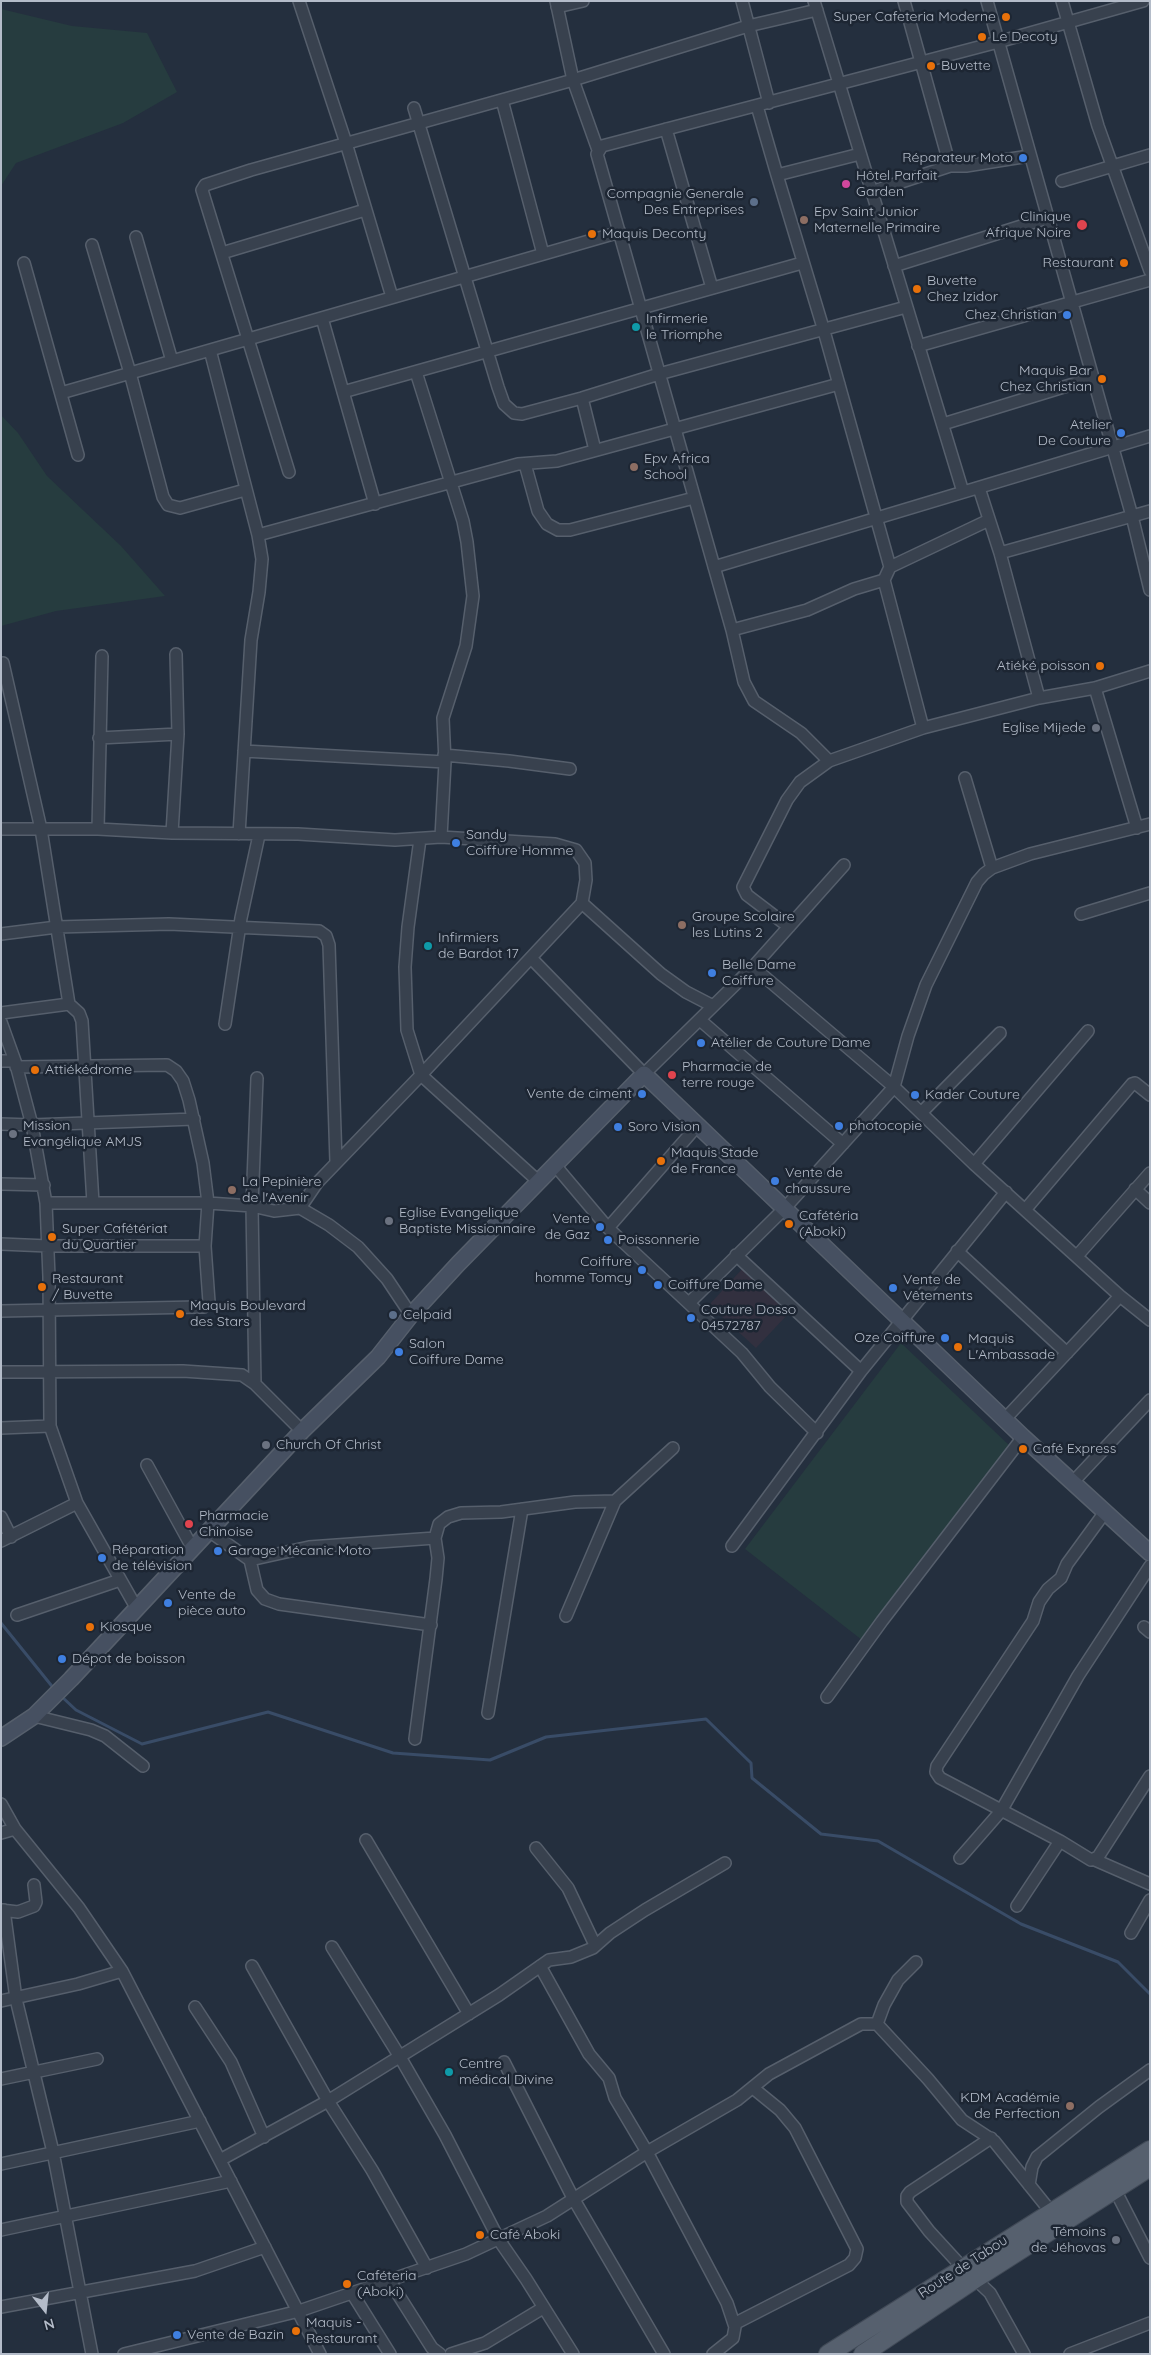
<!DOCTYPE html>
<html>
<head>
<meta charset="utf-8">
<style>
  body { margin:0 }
  #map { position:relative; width:1151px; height:2355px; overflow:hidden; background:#242f3e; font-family:Quicksand,sans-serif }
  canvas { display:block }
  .frame { position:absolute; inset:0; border:2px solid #b4bcc9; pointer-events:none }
  .north { position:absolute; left:20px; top:2285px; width:50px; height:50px; -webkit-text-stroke:4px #1d2633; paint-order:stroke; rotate:164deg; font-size:14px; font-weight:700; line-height:20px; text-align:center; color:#b4bcc9 }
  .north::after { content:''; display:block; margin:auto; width:18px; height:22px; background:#b4bcc9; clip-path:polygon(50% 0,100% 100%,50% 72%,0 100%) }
</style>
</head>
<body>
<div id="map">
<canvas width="1151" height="2355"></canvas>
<div class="frame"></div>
<div class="north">N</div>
</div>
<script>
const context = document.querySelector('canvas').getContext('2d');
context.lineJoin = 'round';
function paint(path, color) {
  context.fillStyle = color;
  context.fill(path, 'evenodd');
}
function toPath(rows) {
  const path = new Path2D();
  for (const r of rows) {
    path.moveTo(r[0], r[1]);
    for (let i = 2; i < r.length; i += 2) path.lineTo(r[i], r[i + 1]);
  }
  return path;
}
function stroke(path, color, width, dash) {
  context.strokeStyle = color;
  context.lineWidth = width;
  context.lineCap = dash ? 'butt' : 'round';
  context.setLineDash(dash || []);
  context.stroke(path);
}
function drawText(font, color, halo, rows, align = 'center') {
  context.font = font + ' Quicksand,sans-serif';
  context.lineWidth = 5;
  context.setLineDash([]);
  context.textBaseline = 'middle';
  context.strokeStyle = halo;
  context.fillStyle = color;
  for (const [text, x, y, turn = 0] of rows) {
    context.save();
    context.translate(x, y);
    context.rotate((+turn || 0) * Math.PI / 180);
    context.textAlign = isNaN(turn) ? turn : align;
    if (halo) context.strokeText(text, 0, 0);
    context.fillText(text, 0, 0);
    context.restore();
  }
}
paint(toPath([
  [744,1267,791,1311,756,1348,709,1305]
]), '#32303f');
paint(toPath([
  [1,9,72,26,147,33,177,92,123,123,16,163,1,186],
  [1,415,18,433,47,476,121,546,165,596,56,611,1,626],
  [901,1343,1010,1446,862,1640,745,1549]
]), '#263c3f');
stroke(toPath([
  [1,1623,55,1690],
  [61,1696,76,1710,142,1744,268,1712,393,1753,490,1760,546,1737,706,1719,751,1763,752,1778,821,1834,878,1841,1021,1924,1118,1962,1150,1994]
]), '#394c67', 3);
const street = toPath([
  [299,1,346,143,392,297],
  [556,1,573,80,598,150],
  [742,1,769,103],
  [814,1,963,492],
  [904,1,950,166],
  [987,1,1132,516,1150,590],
  [1062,1,1098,126,1150,271],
  [1143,1,998,42,602,146,597,154,732,630,744,682,754,701,801,733,829,761,923,728,1039,698,1095,688,1150,671],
  [557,7,583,1],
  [502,100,543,254],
  [757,106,777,175],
  [414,108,498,387,504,404,514,413,522,414,582,398,659,374,906,307],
  [666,129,712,288],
  [860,154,777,175,824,331,890,567],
  [1062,181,1150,155],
  [871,192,950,166,966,166,1029,156],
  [136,237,172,361],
  [92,245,130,373,163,497,168,505,180,508,245,490],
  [222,253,365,210],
  [24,263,78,455],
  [894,266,1047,218],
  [322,318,375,504],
  [918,346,1150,280],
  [210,350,258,535,518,464,557,461,839,384],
  [416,372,463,521,467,542,473,596,466,646,443,718,445,762,441,837],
  [343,392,802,263],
  [61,393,620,232],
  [582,398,595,450],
  [943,424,1093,378],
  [525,464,538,511,547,524,558,530,570,530,694,498],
  [289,472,202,190,205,185,251,170,573,80,748,26,817,10],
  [979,488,1000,553,1039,698],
  [1000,553,1150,511],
  [714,567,1150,436],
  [884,580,923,728],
  [732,630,807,610,854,589,884,580,890,567,989,520],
  [3,663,41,829,69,1004],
  [1095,688,1137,828],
  [99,738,178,734,176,654],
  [244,751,445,762],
  [444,755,509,761,570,769],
  [965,778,992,868],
  [1,829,98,829,172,833,298,834,395,840,441,837,555,844,576,850,585,863,586,880,582,903,661,974,686,992,713,1006],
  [98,829,102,656],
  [172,833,178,734],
  [239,834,251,640,259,592,262,559,258,535],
  [420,839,408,927,405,967,407,1030,421,1075,582,903],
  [1081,914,1150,893],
  [789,927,747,895,743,887,787,800,800,782,829,761],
  [1,934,57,927,169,924,319,931,326,936,329,945,336,1162],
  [531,958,644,1074,753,967,844,865],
  [753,967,894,1087,974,1164,1120,1296,1150,1320],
  [1,1013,69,1004,79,1013,82,1021,93,1203],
  [700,1020,843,1144],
  [1,1022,15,1061,32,1125,46,1203,49,1277,50,1426,77,1503,137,1609],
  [225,1024,241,918,259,835],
  [1,1061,15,1061],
  [921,1113,1000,1033],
  [1,1124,32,1125,194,1119],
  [554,1164,608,1228,698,1125],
  [974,1164,1088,1031],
  [1,1184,44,1185],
  [1135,1189,1150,1203],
  [46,1203,208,1203,252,1206,274,1211,300,1208,329,1225,358,1247,387,1279,411,1315],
  [300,1208,317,1183,421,1075,538,1181],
  [1025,1210,1132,1084,1135,1083,1150,1095],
  [608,1228,742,1353,770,1387,817,1433],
  [1,1244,48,1246,205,1246],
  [957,1251,1067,1353],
  [736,1255,861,1371],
  [1077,1256,1150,1173],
  [689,1303,784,1209,894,1087,908,1036,926,985,977,882,984,874,992,868,1030,854,1150,824],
  [1,1311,198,1307,204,1307,209,1302,205,1246,208,1203,203,1163,189,1100,183,1081,176,1071,167,1065,16,1067],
  [1,1372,183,1371,242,1375,255,1384,302,1431],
  [255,1384,252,1206,257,1078],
  [1005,1419,1120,1296],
  [1,1428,50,1426],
  [147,1465,193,1549],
  [1073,1482,1150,1400],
  [1105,1512,1067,1564,1061,1578,1048,1589,1039,1602,1033,1621,937,1766,936,1772,940,1778,1060,1841,1091,1860,1098,1857,1150,1776],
  [1,1517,11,1537],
  [209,1531,250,1560,309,1547,435,1538],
  [1,1541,77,1503],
  [732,1546,861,1371,1006,1192],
  [250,1560,257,1590,265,1599,279,1604,431,1625],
  [17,1615,120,1580],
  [566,1616,615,1501],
  [1144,1627,1150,1632],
  [827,1697,882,1621,1023,1437],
  [488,1713,522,1509],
  [34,1716,91,1730,105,1736,143,1766],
  [415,1739,436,1579,438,1558,435,1538,439,1524,448,1517,461,1513,501,1512,575,1502,615,1501,673,1448],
  [1,1804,15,1829,79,1908,122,1971,320,2354],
  [1,1833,15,1829],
  [366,1840,469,2014],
  [536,1848,568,1888,595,1945],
  [960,1858,1001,1811,1078,1676,1150,1566],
  [1095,1860,1150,1884],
  [1017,1906,1060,1841],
  [1,1910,18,1912,34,1906,36,1902,34,1885],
  [4,1910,16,1999,53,2152,92,2354],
  [1131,1933,1150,1900],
  [332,1947,400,2057,445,2135,499,2240,526,2279,573,2354],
  [252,1966,328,2101,372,2170,427,2268],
  [540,1966,589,2054,609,2078,615,2098,647,2152,727,2303,735,2327,733,2338,713,2354],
  [1,2001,78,1984,122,1971],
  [195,2007,231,2062,264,2137],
  [877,2024,928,2079,962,2120,994,2141,1051,2212],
  [504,2062,573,2198,664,2354],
  [1,2079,97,2059],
  [220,2160,328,2101,499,1995,549,1960,571,1957,593,1948,610,1933,645,1910,725,1863],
  [1,2164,200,2121],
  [1112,2184,1150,2258],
  [1029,2185,1032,2167,1037,2157,1099,2107,1150,2070],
  [1,2230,231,2181],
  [962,2267,929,2231,907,2202,907,2196,910,2192,991,2138],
  [975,2279,990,2293,1024,2354],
  [389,2280,432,2348,440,2354],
  [352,2293,390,2354],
  [1,2307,195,2271,265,2247],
  [734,2324,849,2265,855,2258,857,2249,795,2128,780,2110,753,2088],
  [124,2354,299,2311,466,2254,547,2216,647,2152,737,2100,769,2074,861,2024,877,2024,884,2005,898,1980,916,1962],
  [451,2354,485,2343,543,2308],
  [1070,2354,1150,2323]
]);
const secondary = toPath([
  [1,1738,34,1716,71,1679,302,1431,378,1357,411,1315,458,1264,644,1074,1023,1437,1150,1553]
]);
const primary = toPath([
  [828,2354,1150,2150],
  [863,2354,975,2279,1150,2167]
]);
stroke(street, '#565f6c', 14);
stroke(secondary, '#565f6c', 18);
stroke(primary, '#414a57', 20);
stroke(street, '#38414e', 11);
stroke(secondary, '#465061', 15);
stroke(primary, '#56606e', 18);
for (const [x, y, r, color] of [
  [1006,17,5,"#e8710a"],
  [982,37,5,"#e8710a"],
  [931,66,5,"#e8710a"],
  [1023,158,5,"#3f7fe0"],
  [846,184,5,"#d1479c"],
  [754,202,5,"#5c6f8a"],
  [804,220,5,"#8d6e63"],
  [1082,225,6,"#e0444e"],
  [592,234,5,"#e8710a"],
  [1124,263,5,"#e8710a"],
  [917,289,5,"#e8710a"],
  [1067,315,5,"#3f7fe0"],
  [636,327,5,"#0f9aa8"],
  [1102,379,5,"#e8710a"],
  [1121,433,5,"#3f7fe0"],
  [634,467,5,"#8d6e63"],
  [1100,666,5,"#e8710a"],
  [1096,728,5,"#6b7280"],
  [456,843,5,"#3f7fe0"],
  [682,925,5,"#8d6e63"],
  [428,946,5,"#0f9aa8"],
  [712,973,5,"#3f7fe0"],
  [701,1043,5,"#3f7fe0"],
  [35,1070,5,"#e8710a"],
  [672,1075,5,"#e0444e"],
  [642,1094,5,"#3f7fe0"],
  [915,1095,5,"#3f7fe0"],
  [839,1126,5,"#3f7fe0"],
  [618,1127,5,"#3f7fe0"],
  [13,1134,5,"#6b7280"],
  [661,1161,5,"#e8710a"],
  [775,1181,5,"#3f7fe0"],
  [232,1190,5,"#8d6e63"],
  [389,1221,5,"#6b7280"],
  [789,1224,5,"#e8710a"],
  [600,1227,5,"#3f7fe0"],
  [52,1237,5,"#e8710a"],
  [608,1240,5,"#3f7fe0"],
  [642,1270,5,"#3f7fe0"],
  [658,1285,5,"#3f7fe0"],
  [42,1287,5,"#e8710a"],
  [893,1288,5,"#3f7fe0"],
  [180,1314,5,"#e8710a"],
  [393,1315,5,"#5c6f8a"],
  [691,1318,5,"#3f7fe0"],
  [945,1338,5,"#3f7fe0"],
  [958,1347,5,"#e8710a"],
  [399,1352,5,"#3f7fe0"],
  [266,1445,5,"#6b7280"],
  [1023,1449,5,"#e8710a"],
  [189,1524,5,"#e0444e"],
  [218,1551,5,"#3f7fe0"],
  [102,1558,5,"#3f7fe0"],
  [168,1603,5,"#3f7fe0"],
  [90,1627,5,"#e8710a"],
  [62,1659,5,"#3f7fe0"],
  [449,2072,5,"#0f9aa8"],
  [1070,2106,5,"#8d6e63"],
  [480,2235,5,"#e8710a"],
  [1116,2240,5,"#6b7280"],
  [347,2284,5,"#e8710a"],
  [296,2331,5,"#e8710a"],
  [177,2335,5,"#3f7fe0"]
]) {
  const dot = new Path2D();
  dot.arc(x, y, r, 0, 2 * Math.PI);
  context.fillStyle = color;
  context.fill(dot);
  stroke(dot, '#1d2633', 2);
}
drawText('14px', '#b4bcc9', '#1d2633', [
  ["Super Cafeteria Moderne",996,17,"right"],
  ["Le Decoty",992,37],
  ["Buvette",941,66],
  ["Réparateur Moto",1013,158,"right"],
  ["Hôtel Parfait",856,176],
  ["Garden",856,192],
  ["Compagnie Generale",744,194,"right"],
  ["Des Entreprises",744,210,"right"],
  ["Epv Saint Junior",814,212],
  ["Maternelle Primaire",814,228],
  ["Clinique",1071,217,"right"],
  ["Afrique Noire",1071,233,"right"],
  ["Maquis Deconty",602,234],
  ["Restaurant",1114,263,"right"],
  ["Buvette",927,281],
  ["Chez Izidor",927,297],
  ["Chez Christian",1057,315,"right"],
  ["Infirmerie",646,319],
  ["le Triomphe",646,335],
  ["Maquis Bar",1092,371,"right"],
  ["Chez Christian",1092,387,"right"],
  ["Atelier",1111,425,"right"],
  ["De Couture",1111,441,"right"],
  ["Epv Africa",644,459],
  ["School",644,475],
  ["Atiéké poisson",1090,666,"right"],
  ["Eglise Mijede",1086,728,"right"],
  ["Sandy",466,835],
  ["Coiffure Homme",466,851],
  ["Groupe Scolaire",692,917],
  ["les Lutins 2",692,933],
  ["Infirmiers",438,938],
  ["de Bardot 17",438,954],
  ["Belle Dame",722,965],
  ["Coiffure",722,981],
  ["Atélier de Couture Dame",711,1043],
  ["Pharmacie de",682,1067],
  ["terre rouge",682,1083],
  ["Attiékédrome",45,1070],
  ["Vente de ciment",632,1094,"right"],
  ["Kader Couture",925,1095],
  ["Mission",23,1126],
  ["Evangélique AMJS",23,1142],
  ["photocopie",849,1126],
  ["Soro Vision",628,1127],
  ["Maquis Stade",671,1153],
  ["de France",671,1169],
  ["Vente de",785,1173],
  ["chaussure",785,1189],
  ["La Pepinière",242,1182],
  ["de l'Avenir",242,1198],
  ["Eglise Evangelique",399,1213],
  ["Baptiste Missionnaire",399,1229],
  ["Cafétéria",799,1216],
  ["(Aboki)",799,1232],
  ["Vente",590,1219,"right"],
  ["de Gaz",590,1235,"right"],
  ["Super Cafétériat",62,1229],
  ["du Quartier",62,1245],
  ["Poissonnerie",618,1240],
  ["Coiffure",632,1262,"right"],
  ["homme Tomcy",632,1278,"right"],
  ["Restaurant",52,1279],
  ["/ Buvette",52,1295],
  ["Vente de",903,1280],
  ["Vêtements",903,1296],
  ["Coiffure Dame",668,1285],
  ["Maquis Boulevard",190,1306],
  ["des Stars",190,1322],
  ["Couture Dosso",701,1310],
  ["04572787",701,1326],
  ["Celpaid",403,1315],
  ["Oze Coiffure",935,1338,"right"],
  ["Maquis",968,1339],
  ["L'Ambassade",968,1355],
  ["Salon",409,1344],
  ["Coiffure Dame",409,1360],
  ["Church Of Christ",276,1445],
  ["Café Express",1033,1449],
  ["Pharmacie",199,1516],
  ["Chinoise",199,1532],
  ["Réparation",112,1550],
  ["de télévision",112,1566],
  ["Garage Mécanic Moto",228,1551],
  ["Vente de",178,1595],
  ["pièce auto",178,1611],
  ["Kiosque",100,1627],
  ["Dépot de boisson",72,1659],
  ["Centre",459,2064],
  ["médical Divine",459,2080],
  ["KDM Académie",1060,2098,"right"],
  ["de Perfection",1060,2114,"right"],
  ["Témoins",1106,2232,"right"],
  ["de Jéhovas",1106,2248,"right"],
  ["Café Aboki",490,2235],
  ["Caféteria",357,2276],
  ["(Aboki)",357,2292],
  ["Maquis -",306,2323],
  ["Restaurant",306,2339],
  ["Vente de Bazin",187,2335]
], 'left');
drawText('14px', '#b4bcc9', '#1d2633', [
  ["Route de Tabou",963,2267,-33]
]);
</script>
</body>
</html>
